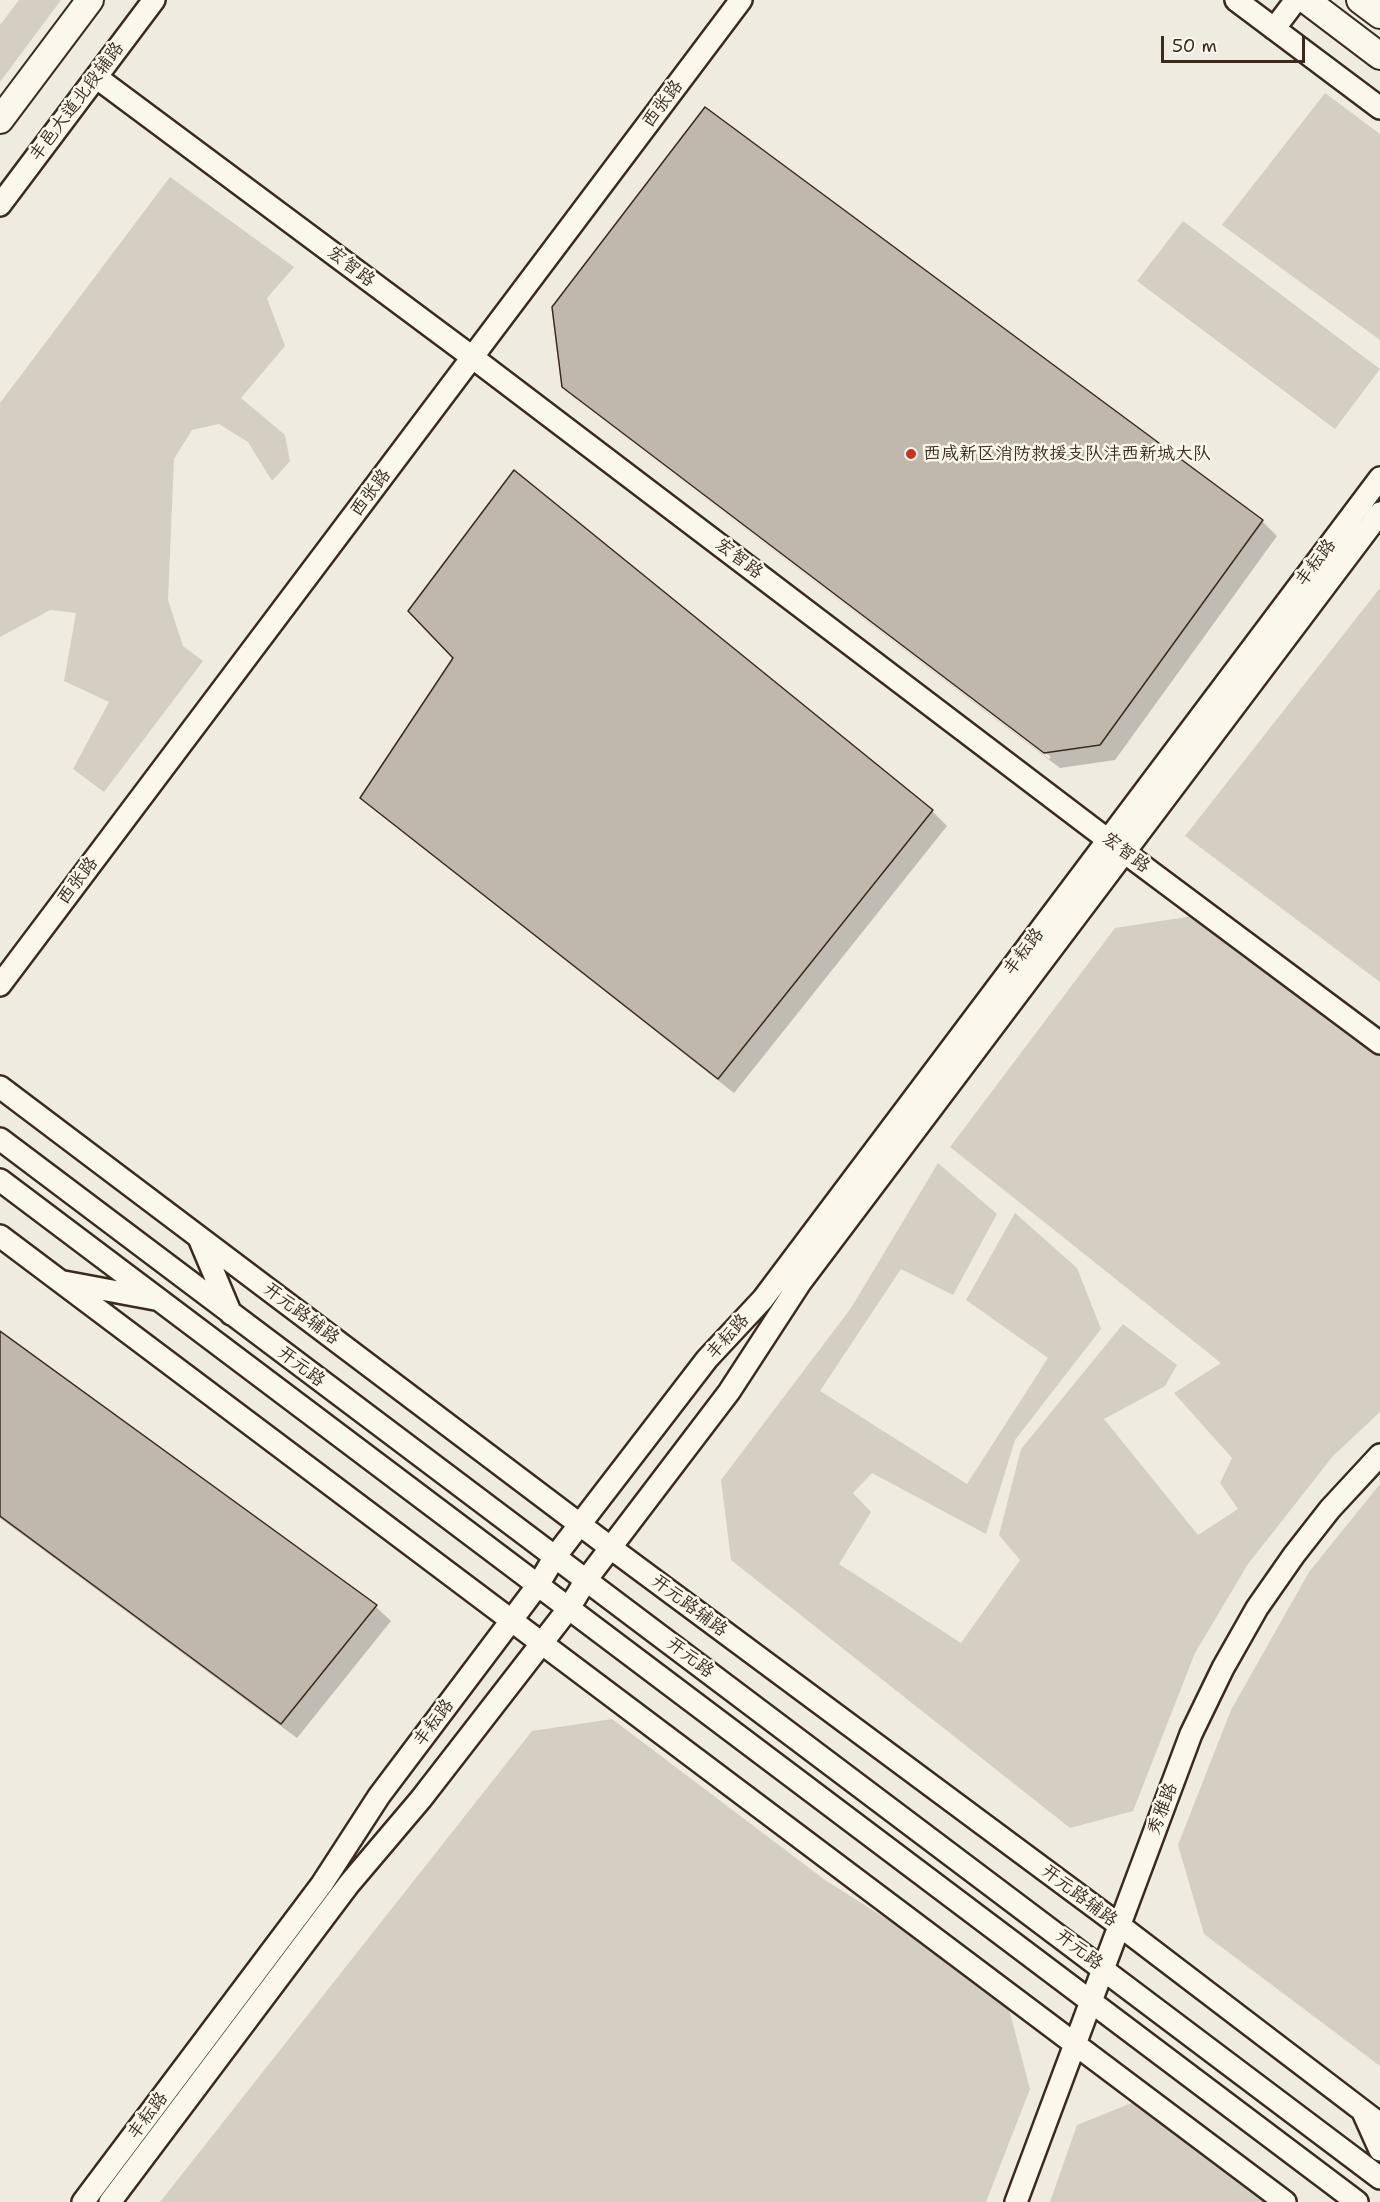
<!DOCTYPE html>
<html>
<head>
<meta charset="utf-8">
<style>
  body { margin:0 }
  #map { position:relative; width:1380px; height:2202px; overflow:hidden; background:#f0ebe0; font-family:"Shantell Sans",sans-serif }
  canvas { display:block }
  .scale { position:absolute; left:1161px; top:36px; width:144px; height:27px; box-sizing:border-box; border:3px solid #3b2a1e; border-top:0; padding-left:8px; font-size:18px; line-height:21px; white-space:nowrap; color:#3b2a1e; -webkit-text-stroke:4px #fbf7ec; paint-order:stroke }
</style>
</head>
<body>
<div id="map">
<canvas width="1380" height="2202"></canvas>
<div class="scale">50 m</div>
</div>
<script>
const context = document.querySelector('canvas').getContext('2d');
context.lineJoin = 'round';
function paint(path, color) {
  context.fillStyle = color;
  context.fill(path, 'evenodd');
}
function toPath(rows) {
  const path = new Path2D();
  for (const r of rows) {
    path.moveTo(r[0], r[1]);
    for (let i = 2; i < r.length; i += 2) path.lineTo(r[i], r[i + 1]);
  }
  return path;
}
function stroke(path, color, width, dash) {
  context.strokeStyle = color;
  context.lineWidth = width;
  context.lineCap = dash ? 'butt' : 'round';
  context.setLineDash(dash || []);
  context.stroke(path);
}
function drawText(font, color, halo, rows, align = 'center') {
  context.font = font + ' "Shantell Sans","LXGW WenKai TC",sans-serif';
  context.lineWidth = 5;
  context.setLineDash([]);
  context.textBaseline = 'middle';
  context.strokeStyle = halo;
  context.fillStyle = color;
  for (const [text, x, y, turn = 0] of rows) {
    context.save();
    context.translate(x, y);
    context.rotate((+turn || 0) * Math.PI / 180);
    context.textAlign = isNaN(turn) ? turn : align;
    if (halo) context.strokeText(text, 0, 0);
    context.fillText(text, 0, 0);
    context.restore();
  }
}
paint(toPath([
  [19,0,61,0,0,82,0,25],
  [1325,93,1380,134,1380,340,1222,225],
  [170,177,294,267,267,298,285,346,241,398,285,435,290,461,272,481,248,442,219,424,192,430,174,459,168,600,183,646,203,661,104,792,73,769,109,702,64,681,76,613,50,610,0,637,0,403],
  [1183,221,1380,369,1335,429,1137,281],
  [1380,588,1380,982,1185,836],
  [1200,915,1380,1051,1380,1412,1333,1456,1248,1564,1195,1653,1133,1811,1070,1828,731,1560,721,1480,851,1308,938,1163,997,1214,953,1295,901,1269,820,1391,967,1484,1048,1358,966,1300,1015,1213,1077,1268,1101,1329,1015,1440,986,1534,872,1473,853,1493,871,1512,839,1564,961,1643,1020,1560,999,1535,1021,1449,1123,1324,1177,1365,1165,1386,1104,1419,1198,1535,1238,1509,1220,1483,1232,1458,1174,1393,1221,1363,950,1147,1115,928],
  [1380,1484,1380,2066,1204,1934,1178,1845,1231,1710,1309,1572],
  [612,1719,825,1880,1005,1994,1030,2089,986,2202,160,2202,532,1731],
  [1144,2098,1274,2202,1050,2202,1077,2125]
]), '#d5cec3');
paint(toPath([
  [706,109,1262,521,1277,536,1115,760,1060,768,578,402,1049,759,1051,757,576,396,576,399,563,387],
  [515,472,932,811,947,826,734,1093,377,812,362,797,455,658],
  [0,1333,376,1607,391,1621,297,1738,0,1518]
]), '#0003');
const building = toPath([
  [705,107,1263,520,1100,745,1044,753,562,387,552,307,705,107],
  [514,470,933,810,718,1079,360,798,453,658,408,611,514,470],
  [0,1331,377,1605,281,1724,0,1516,0,1331]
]);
paint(building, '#c0b8ad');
stroke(building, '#3b2a1e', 1.5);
const minor = toPath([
  [1236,0,1380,108],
  [1274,29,1296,0],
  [96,77,472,357,1108,840,1380,1043],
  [0,205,154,0],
  [0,985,741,0],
  [0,1087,611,1548,1119,1925,1380,2124],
  [0,1139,1380,2178],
  [0,1180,1357,2202],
  [0,1236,1285,2202],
  [199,1238,231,1314],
  [64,1282,155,1299],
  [1363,2112,1380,2150],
  [83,2202,322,1884,379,1796,538,1585,554,1558,707,1359,763,1299,1380,478],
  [110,2202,349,1884,421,1799,569,1608,586,1580,729,1392,800,1283,1380,513],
  [1016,2202,1191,1734,1223,1668,1257,1608,1294,1555,1330,1509,1380,1455]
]);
const major = toPath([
  [1306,0,1380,56],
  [1360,0,1380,15],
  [0,120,90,0]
]);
stroke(minor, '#3b2a1e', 26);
stroke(major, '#3b2a1e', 30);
stroke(minor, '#fbf7ec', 21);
stroke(major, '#fbf7ec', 26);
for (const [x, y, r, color] of [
  [911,454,6,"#c8321e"]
]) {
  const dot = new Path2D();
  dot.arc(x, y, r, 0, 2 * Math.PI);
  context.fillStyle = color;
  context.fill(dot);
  stroke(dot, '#fbf7ec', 2);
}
drawText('18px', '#3b2a1e', '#fbf7ec', [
  ["丰邑大道北段辅路",77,102,-53],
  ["西张路",663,104,-53],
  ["宏智路",351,267,37],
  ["西张路",371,493,-53],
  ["宏智路",739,559,37],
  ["丰耘路",1316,563,-53],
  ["宏智路",1126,853,37],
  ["西张路",78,881,-53],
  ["丰耘路",1024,952,-53],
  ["开元路辅路",301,1314,37],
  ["丰耘路",728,1337,-48],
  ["开元路",301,1367,37],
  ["开元路辅路",689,1606,37],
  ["开元路",690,1658,37],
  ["丰耘路",434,1723,-53],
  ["秀雅路",1163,1809,-69],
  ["开元路辅路",1079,1896,37],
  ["开元路",1079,1950,37],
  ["丰耘路",148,2116,-53]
]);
drawText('18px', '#3b2a1e', '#fbf7ec', [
  ["西咸新区消防救援支队沣西新城大队",923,454]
], 'left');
</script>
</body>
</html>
